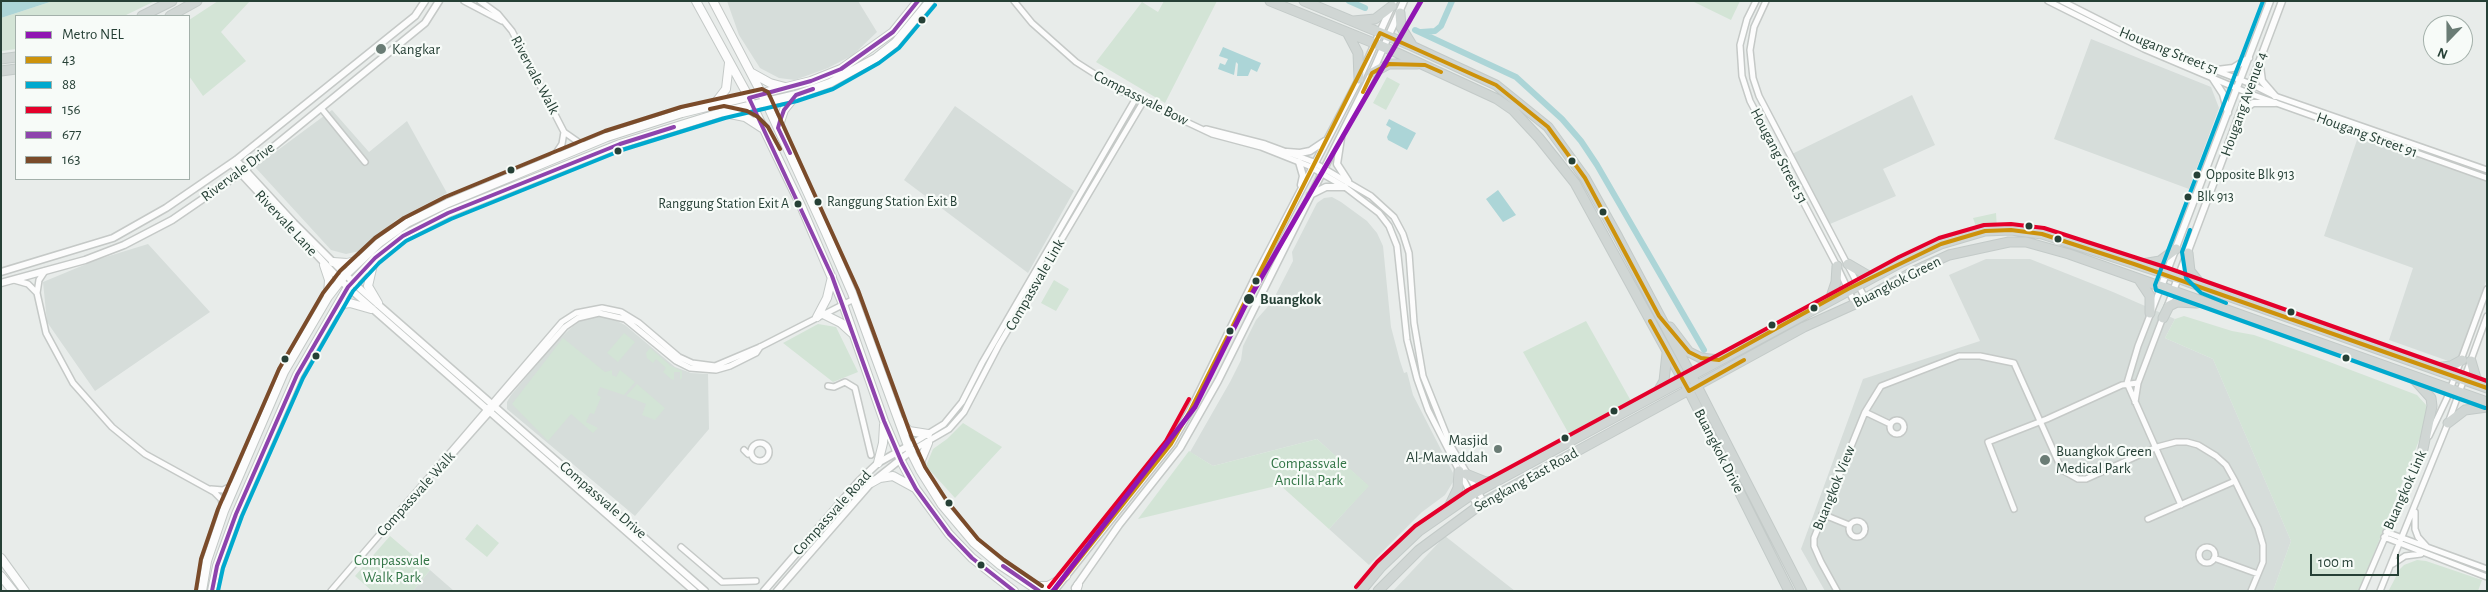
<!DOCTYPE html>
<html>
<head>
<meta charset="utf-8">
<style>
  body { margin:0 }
  #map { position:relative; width:2488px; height:592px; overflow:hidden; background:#e8ecea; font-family:"Alegreya Sans",sans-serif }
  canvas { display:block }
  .frame { position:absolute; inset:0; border:2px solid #264036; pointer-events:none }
  .legend { position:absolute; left:15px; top:15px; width:175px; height:165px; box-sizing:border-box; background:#f7fbf8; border:1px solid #a3b0aa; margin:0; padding:6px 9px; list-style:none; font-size:15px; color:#264036 }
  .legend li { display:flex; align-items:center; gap:10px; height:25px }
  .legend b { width:25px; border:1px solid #a3b0aa }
  .north { position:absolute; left:2423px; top:15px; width:50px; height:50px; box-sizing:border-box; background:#f7fbf8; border:1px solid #a3b0aa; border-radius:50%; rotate:202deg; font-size:14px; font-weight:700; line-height:20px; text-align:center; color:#264036 }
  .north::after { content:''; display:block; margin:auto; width:18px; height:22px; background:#6a7c75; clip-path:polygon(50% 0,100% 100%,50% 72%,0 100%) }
  .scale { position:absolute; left:2310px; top:554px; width:89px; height:22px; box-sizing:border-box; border:2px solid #264036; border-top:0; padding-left:6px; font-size:15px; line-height:18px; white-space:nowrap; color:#264036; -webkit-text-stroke:4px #f7fbf8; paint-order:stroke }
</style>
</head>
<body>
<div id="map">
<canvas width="2488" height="592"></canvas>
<div class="frame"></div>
<ul class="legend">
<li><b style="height:6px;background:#9016b2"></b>Metro NEL</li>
<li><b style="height:6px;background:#cd920b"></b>43</li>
<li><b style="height:6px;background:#00a9ce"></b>88</li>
<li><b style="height:6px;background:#e4002b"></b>156</li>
<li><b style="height:6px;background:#8e44ad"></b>677</li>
<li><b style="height:6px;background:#7a4b2a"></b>163</li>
</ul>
<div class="north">N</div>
<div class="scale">100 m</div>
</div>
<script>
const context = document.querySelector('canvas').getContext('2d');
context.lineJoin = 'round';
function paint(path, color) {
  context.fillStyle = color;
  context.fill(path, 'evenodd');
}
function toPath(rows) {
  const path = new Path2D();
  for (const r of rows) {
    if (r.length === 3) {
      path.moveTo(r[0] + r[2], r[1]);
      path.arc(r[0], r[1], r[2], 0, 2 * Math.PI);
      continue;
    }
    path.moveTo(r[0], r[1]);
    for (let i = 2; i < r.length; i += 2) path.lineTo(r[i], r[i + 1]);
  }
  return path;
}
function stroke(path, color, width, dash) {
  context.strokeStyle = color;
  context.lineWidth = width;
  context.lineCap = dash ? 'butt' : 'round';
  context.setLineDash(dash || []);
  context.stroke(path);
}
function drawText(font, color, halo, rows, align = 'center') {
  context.font = font + ' "Alegreya Sans",sans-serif';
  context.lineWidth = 4.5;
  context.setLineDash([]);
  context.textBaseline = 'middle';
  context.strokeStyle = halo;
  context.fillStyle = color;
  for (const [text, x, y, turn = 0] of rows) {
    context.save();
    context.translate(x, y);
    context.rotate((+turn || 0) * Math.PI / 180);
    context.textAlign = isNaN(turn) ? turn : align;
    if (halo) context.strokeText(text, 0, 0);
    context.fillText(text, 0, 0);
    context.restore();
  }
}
paint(toPath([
  [727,1,858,1,877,32,853,55,828,68,795,80,779,78,760,68,739,35],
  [2091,39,2211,87,2219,108,2189,189,2054,139],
  [1912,95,1935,145,1883,169,1896,196,1830,224,1792,154],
  [955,106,1074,191,1028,273,904,180],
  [332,110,369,152,407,121,447,193,396,220,360,251,346,254,331,250,255,167],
  [2358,137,2487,181,2487,278,2460,360,2454,363,2389,340,2413,268,2324,236],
  [1332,197,1341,202,1367,221,1377,233,1383,246,1391,327,1400,361,1404,373,1407,372,1413,395,1453,473,1453,482,1445,495,1422,512,1369,565,1329,529,1368,486,1317,439,1213,466,1190,452,1230,382,1241,360,1243,346,1256,320,1272,302,1293,261,1292,252,1317,203,1324,198],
  [148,244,210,312,95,391,47,322,43,282,96,260],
  [1986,259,2030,259,2113,292,2175,319,2165,338,2213,359,2291,541,2273,591,1825,591,1801,549,1863,379,1980,341,1949,275],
  [596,316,611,318,625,325,675,367,691,373,708,374,709,429,635,516,507,409,507,402,511,395,555,343,572,327,583,319],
  [1445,536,1515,591,1393,591],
  [430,570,454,591,413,591]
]), '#d6ddda');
paint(toPath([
  [53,1,155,1,124,16,16,16,16,49,1,51,1,18],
  [218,1,250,1,221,32,246,61,203,96,189,76,189,20],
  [1164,1,1217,1,1165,103,1096,62,1142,2,1158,12],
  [1692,1,1740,1,1731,20],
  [1387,77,1400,84,1386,110,1373,103],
  [1996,213,1997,229,1978,232,1973,218],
  [1054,280,1069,289,1056,311,1041,303],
  [2184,316,2232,331,2254,335,2319,358,2417,395,2427,406,2424,428,2359,591,2273,591,2291,541,2213,359,2165,338,2175,319],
  [1586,321,1631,401,1569,434,1523,352],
  [818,324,836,327,858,372,833,382,783,343],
  [624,333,635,342,618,362,607,353],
  [563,338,605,372,612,370,612,375,616,377,620,370,635,382,624,395,600,387,597,395,601,397,594,414,590,413,586,422,598,428,593,433,571,414,548,441,512,404],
  [650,348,671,366,682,371,682,378,680,380,680,372,674,372,674,380,671,379,663,372,666,368,656,359,653,363,647,358,646,353],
  [637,384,665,408,655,420,642,415,646,404,626,396],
  [963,423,1002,447,955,498,926,466,933,449,947,439],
  [1317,439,1369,486,1329,529,1280,485,1138,519,1189,451,1213,466],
  [477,524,499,543,487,557,465,539],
  [390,536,430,570,413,591,372,591,355,576],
  [2417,560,2426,561,2482,580,2478,591,2389,590,2400,569,2404,565]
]), '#d3e4d6');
paint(toPath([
  [1,1,53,1,1,18],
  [1223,47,1261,63,1257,72,1251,69,1248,76,1237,76,1238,64,1236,62,1234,75,1218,69,1220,63,1225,65,1228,59,1219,56],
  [1389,119,1416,133,1407,150,1388,140,1387,137,1391,128,1386,125],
  [1498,190,1516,215,1503,222,1486,199]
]), '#acd5d7');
stroke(toPath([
  [1349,1,1365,8],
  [1415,30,1516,77,1562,119,1581,141,1597,165,1704,350],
  [1421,32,1435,31,1441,26,1452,1]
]), '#acd5d7', 6);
const minor = toPath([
  [464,1,502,21],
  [480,1,498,14,512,31,564,132,584,146],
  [1014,1,1032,23,1076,62,1123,92,1212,134,1261,147,1309,166,1345,187,1379,213,1389,226,1397,246,1407,340,1417,379,1428,410,1477,506],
  [1756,1,1747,19,1740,45,1742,76,1750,101,1837,266,1855,304],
  [1766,1,1754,27,1750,50,1753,78,1759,96,1865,298],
  [2048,1,2144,49,2248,93,2487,178],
  [2062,1,2147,44,2251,84,2275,96,2487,170],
  [321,108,365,162],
  [1206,129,1265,144,1311,161,1371,196,1394,217,1403,234,1409,253,1414,323,1423,376,1451,446,1484,502],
  [552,159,562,144,564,132],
  [45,271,39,280,37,293,46,333,73,383,112,427,145,454,214,492,221,499,224,509],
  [14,280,28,284,37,293],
  [2161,287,2138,346,2127,383,2181,505],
  [2167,307,2173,291],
  [828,386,834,387,845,382,855,388,871,455],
  [2135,402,2138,383,2163,317],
  [1865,412,1890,424],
  [1897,427,7],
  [2429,436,2447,398,2487,289],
  [760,452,9],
  [908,446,944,424,962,402,982,363,1136,98],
  [744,450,748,454],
  [911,451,949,429,964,412,999,345,1143,102],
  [436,469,562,322,576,313,602,308,621,312,639,323,679,357,692,363,715,366,760,347,854,299],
  [211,489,223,490,235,484],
  [2014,509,1988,442,2047,419,2122,385,2138,383],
  [2415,512,2415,529,2418,537,2427,547],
  [1822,514,1849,525],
  [2148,519,2235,481],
  [1857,529,8],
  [2386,532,2487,569],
  [2384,537,2487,577],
  [681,547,722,582,756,581],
  [2207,555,8],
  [2214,558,2258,574],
  [2393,564,2405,556,2421,554],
  [331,591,436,469,442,466,565,327,578,318,599,313,625,319,676,361,690,368,716,370,730,366,756,353,760,347],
  [1837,591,1821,562,1814,546,1814,538,1865,412,1881,386,1959,356,1980,356,2014,363,2062,470,2078,479,2086,479,2157,447,2176,442,2187,442,2198,445,2216,456,2226,465,2235,481,2258,528,2263,545,2263,562,2251,591],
  [2362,591,2424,446],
  [2380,591,2448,423,2487,316]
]);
const tertiary = toPath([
  [2260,66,2262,81,2275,96],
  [2217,70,2233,68,2249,58],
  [2212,77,2223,94,2228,113],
  [2243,110,2253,103,2275,103],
  [1341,138,1337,164,1348,181],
  [1287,152,1300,153,1310,151,1325,141],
  [236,160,294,223,357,286,705,591],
  [1299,162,1303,176,1301,185],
  [232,164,341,281,694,591],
  [1310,195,1326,187,1345,187],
  [1,272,113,238,166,208,236,160,415,16,425,1],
  [1,283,85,260,124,245,172,220,245,170,425,23,439,1],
  [2161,287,2270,1],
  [2173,291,2282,1],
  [1075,588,1119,525,1180,448,1218,381,1372,73,1404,1],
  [764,591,859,481,878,463,908,446],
  [777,591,871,483,911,451],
  [1054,591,1171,444,1190,411,1257,274,1359,79,1394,1]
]);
const secondary = toPath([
  [696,1,746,92,802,208,843,304,884,421,902,463,916,489,949,534,972,558,1014,591],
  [713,1,766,102,826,233,852,293,908,446,920,470,942,505,974,543,1000,565,1039,591],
  [752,73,770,83,785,87],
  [713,106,726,89,729,63],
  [725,113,745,117,762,128],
  [778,128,784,110,796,95],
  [374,260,368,286,378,303],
  [333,262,347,263,360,260],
  [324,265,329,280,328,295],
  [337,311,343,304,350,303,371,309],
  [823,314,841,323,852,333],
  [817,317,827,298,832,277],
  [900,421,909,431,928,434],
  [878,463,883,443,884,425],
  [920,468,921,460,928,443],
  [871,483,880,478,893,476,915,488],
  [1,558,25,591],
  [1,576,13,591],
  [1033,586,1048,586,1066,576],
  [202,591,207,561,224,511,284,372,328,297,345,275,379,243,407,223,448,203,607,137,682,113,811,81,841,69,893,32,918,1],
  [212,591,217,566,236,514,297,375,348,287,375,258,403,236,448,213,620,144,723,112,796,95,830,83,876,58,895,43,930,1],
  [1076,591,1078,585]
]);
const primary = toPath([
  [1270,1,1391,50,1497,99,1513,110,1539,138,1575,183,1689,391,1789,591],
  [1304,1,1412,46,1496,85,1548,127,1585,178,1618,237,1697,386,1802,591],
  [1400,13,1401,27,1412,45],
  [142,16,172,1],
  [170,16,197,1],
  [1353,21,1375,19,1392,6],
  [1348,34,1358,53,1359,79],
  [1,59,16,57],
  [1,71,16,69],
  [1372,73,1389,64,1417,64],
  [2188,253,2190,271,2202,286],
  [1848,264,1872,278],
  [2142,264,2160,261,2176,249],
  [2140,281,2150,296,2150,313],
  [1830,300,1836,282,1837,266],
  [2163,318,2169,306,2177,302,2197,303],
  [1670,327,1689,352,1701,358,1719,360],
  [2471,361,2476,378,2482,386],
  [2435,368,2451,366,2462,360],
  [2414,379,2431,398,2432,406,2423,449],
  [1656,395,1664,381,1667,353],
  [2448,423,2465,410,2487,407],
  [1466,474,1486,482,1494,481],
  [1448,509,1458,488,1459,471],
  [1361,591,1381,567,1419,531,1471,495,1902,262,1941,244,1985,231,2011,230,2042,234,2166,274,2487,388],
  [1378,591,1419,550,1484,502,1804,327,1855,304,1916,270,1949,255,2009,242,2026,242,2069,254,2487,402]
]);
stroke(minor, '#c5c9c7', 8);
stroke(tertiary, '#c5c9c7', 9);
stroke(secondary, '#c4c9c7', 10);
stroke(primary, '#c3cac8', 11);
stroke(minor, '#fcfcfc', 5);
stroke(tertiary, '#fcfcfc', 6);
stroke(secondary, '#fcfcfc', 8);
stroke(primary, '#d0d6d4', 9);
stroke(toPath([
  [1363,92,1372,73,1389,64,1425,65,1441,72],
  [1650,321,1689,391,1744,360],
  [1054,591,1171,444,1190,411,1380,33,1496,85,1548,127,1585,178,1659,316,1689,352,1701,358,1719,360,1848,289,1941,244,1985,231,2011,230,2042,234,2134,264,2487,388]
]), '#cd920b', 4);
stroke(toPath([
  [2263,1,2155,285,2156,290,2485,408],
  [2190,230,2182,252,2186,278,2201,293,2226,303],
  [218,591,223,568,242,516,303,378,353,291,379,263,406,241,451,219,622,150,725,118,797,101,833,89,879,63,899,48,935,5]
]), '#00a9ce', 4);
stroke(toPath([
  [1049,587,1166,441,1189,399],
  [1356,587,1377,562,1415,526,1468,490,1899,257,1939,238,1984,225,2011,224,2044,228,2168,268,2487,381]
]), '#e4002b', 4);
stroke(toPath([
  [918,1,893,32,841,69,811,81,749,98,832,276,884,421,902,463,916,489,949,534,972,558,1014,591],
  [790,153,778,128,780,121,784,110,796,95,813,89],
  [1003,566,1039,591],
  [212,591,217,566,236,514,297,375,348,287,375,258,403,236,448,213,620,144,674,127]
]), '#8e44ad', 4);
stroke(toPath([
  [710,109,724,106,747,111,758,117,768,127,780,149],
  [196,590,201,559,218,509,279,369,323,293,340,271,375,238,404,218,445,197,605,131,681,107,762,89,768,92,858,290,912,438,925,467,947,501,978,539,1004,560,1042,586]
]), '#7a4b2a', 4);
stroke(toPath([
  [1053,591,1195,407,1245,306,1421,1]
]), '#9016b2', 5);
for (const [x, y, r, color] of [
  [922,20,4.5,"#264036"],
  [381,49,6,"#6a7c75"],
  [618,151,4.5,"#264036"],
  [1572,161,4.5,"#264036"],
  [511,170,4.5,"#264036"],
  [2197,175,4.5,"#264036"],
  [2188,197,4.5,"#264036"],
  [818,202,4.5,"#264036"],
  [798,204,4.5,"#264036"],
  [1603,212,4.5,"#264036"],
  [2029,226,4.5,"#264036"],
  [2058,239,4.5,"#264036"],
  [1256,281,4.5,"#264036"],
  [1249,299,6,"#264036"],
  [1814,308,4.5,"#264036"],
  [2291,312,4.5,"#264036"],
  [1772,325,4.5,"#264036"],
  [1230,331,4.5,"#264036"],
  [316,356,4.5,"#264036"],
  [2346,358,4.5,"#264036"],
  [285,359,4.5,"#264036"],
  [1614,411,4.5,"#264036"],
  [1565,438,4.5,"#264036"],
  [1498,449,5,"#6a7c75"],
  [2045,460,6,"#6a7c75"],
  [949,503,4.5,"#264036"],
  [981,565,4.5,"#264036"]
]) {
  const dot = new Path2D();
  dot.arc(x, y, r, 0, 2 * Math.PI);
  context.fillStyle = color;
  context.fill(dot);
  stroke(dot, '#f7fbf8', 2);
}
drawText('14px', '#264036', '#f7fbf8', [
  ["Opposite Blk 913",2206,175],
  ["Blk 913",2197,197],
  ["Ranggung Station Exit B",827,202],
  ["Ranggung Station Exit A",789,204,"right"]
], 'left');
drawText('15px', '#264036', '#f7fbf8', [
  ["Kangkar",392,49],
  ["Masjid",1488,440,"right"],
  ["Al-Mawaddah",1488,457,"right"],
  ["Buangkok Green",2056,451],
  ["Medical Park",2056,468]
], 'left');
drawText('15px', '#264036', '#f7fbf8', [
  ["Hougang Street 51",2169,51,22],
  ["Rivervale Walk",535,75,62],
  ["Compassvale Bow",1141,98,27],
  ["Hougang Avenue 4",2244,104,-70],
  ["Hougang Street 91",2367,135,20],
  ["Hougang Street 51",1779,156,62],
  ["Rivervale Drive",238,172,-37],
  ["Rivervale Lane",286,223,47],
  ["Buangkok Green",1897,282,-27],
  ["Compassvale Link",1035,285,-60],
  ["Buangkok Drive",1719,451,63],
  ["Sengkang East Road",1526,480,-29],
  ["Buangkok View",1834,488,-68],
  ["Buangkok Link",2405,490,-66],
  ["Compassvale Walk",416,494,-48],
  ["Compassvale Drive",603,500,41],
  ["Compassvale Road",832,513,-48]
]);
drawText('bold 15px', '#264036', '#f7fbf8', [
  ["Buangkok",1260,299]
], 'left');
drawText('15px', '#327546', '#f7fbf8', [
  ["Compassvale",1309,463],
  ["Ancilla Park",1309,480],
  ["Compassvale",392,560],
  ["Walk Park",392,577]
]);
</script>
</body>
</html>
